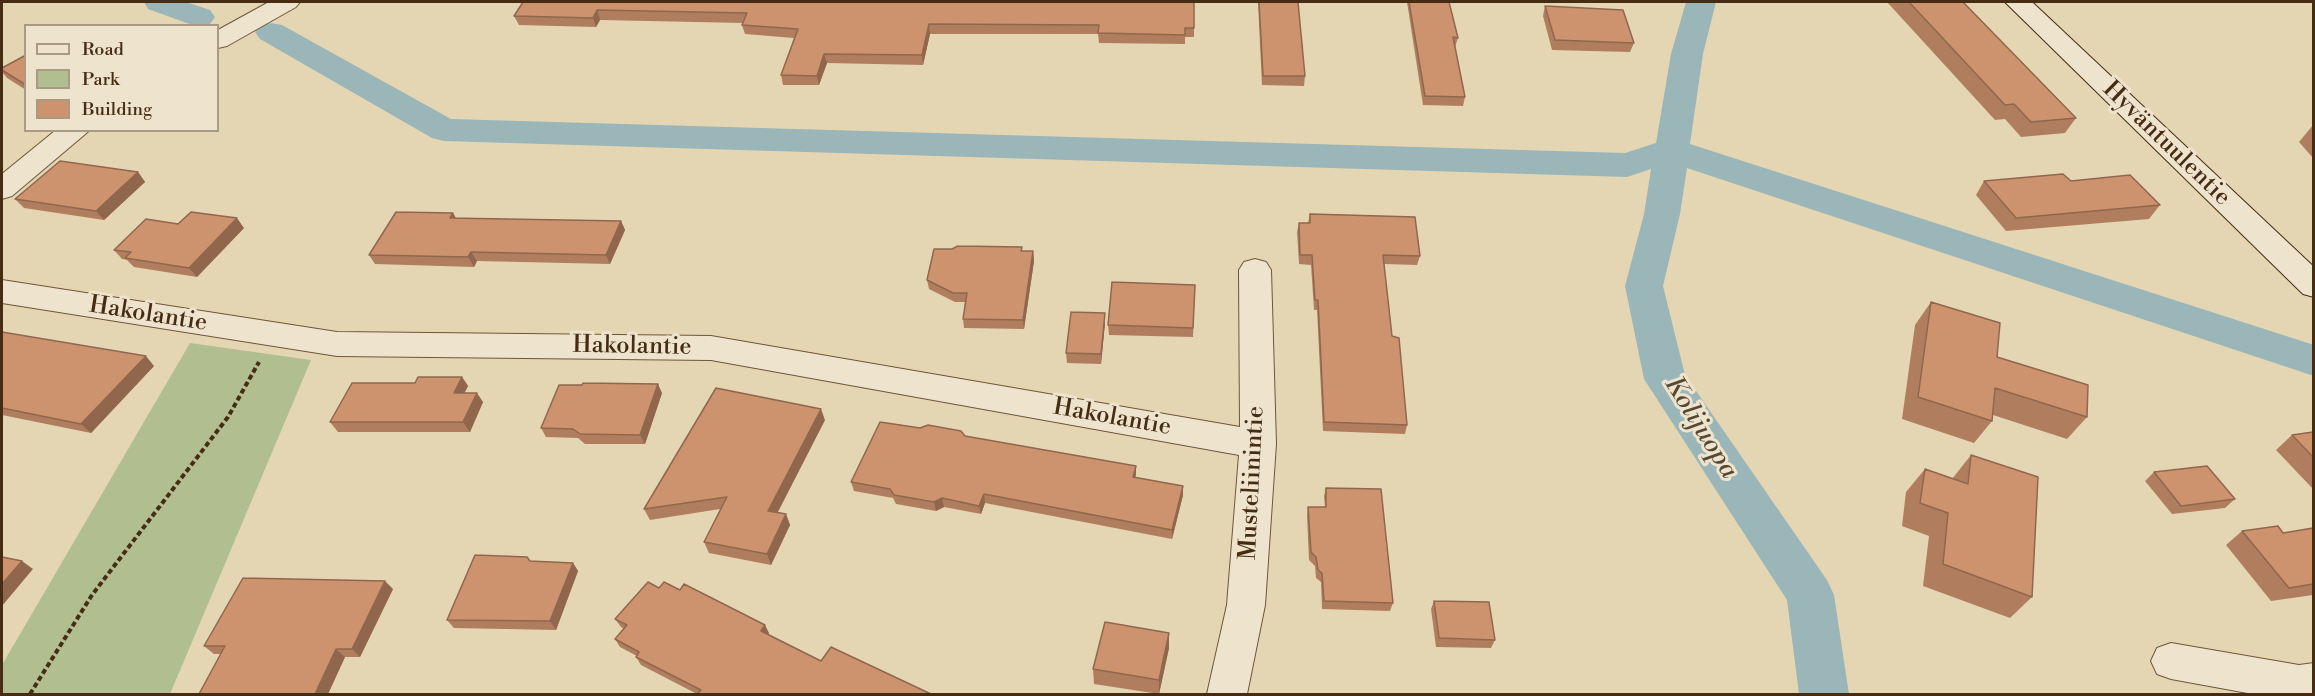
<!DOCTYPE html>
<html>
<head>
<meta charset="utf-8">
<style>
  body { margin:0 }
  #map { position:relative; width:2315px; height:696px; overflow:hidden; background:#e5d6b3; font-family:"Libre Bodoni",serif }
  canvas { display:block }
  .frame { position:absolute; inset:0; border:3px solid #462c12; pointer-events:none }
  .legend { position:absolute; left:24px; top:24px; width:195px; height:108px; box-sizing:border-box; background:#eee4ce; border:2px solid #ab9a83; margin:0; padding:8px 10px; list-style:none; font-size:18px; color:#462c12 }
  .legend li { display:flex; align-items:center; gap:12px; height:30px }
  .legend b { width:30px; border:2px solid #ab9a83 }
</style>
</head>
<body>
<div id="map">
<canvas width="2315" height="696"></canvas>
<div class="frame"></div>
<ul class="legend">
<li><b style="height:8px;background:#eee4ce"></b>Road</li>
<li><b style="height:16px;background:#b1be8f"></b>Park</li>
<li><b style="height:16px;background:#cd936e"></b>Building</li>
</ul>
</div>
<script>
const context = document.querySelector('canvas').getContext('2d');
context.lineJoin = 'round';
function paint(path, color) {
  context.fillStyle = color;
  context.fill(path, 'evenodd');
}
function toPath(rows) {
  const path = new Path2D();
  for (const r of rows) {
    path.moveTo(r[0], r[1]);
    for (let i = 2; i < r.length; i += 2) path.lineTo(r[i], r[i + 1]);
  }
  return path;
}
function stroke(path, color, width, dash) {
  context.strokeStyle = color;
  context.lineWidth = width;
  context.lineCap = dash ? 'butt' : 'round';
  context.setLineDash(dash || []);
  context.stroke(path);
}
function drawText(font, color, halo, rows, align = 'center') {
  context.font = font + ' "Libre Bodoni",serif';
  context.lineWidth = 6;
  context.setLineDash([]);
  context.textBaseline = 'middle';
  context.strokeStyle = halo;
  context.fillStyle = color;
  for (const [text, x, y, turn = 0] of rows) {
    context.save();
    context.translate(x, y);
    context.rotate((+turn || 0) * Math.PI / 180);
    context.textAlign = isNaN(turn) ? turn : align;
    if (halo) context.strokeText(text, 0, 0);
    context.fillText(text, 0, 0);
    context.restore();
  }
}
paint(toPath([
  [190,343,311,360,170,694,2,694,2,665]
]), '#b1be8f');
paint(toPath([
  [144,2,186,2,210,10,215,17,210,24,195,26,148,9,144,2],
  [1686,2,1716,2,1703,54,1690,144,2314,345,2314,376,1687,168,1680,214,1663,286,1685,375,1827,580,1834,595,1849,694,1799,694,1787,600,1644,379,1625,286,1644,214,1651,169,1627,177,444,141,432,138,260,39,255,32,260,25,271,23,282,25,451,119,1625,153,1656,143,1671,54,1686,2]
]), '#9bb6b8');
const street = toPath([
  [269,2,300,2,296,7,227,46,218,48,218,30,269,2],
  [56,130,90,130,12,196,2,199,2,174,56,130],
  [1255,259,1266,262,1271,270,1276,444,1265,605,1247,694,1207,694,1227,605,1239,455,711,360,337,356,2,303,2,280,337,332,711,336,1240,427,1239,270,1244,262,1255,259],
  [2171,643,2299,665,2314,663,2314,694,2253,694,2171,679,2157,674,2151,661,2157,648,2171,643]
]);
const secondary = toPath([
  [2005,2,2032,2,2314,267,2314,297,2303,294,2005,2]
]);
stroke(street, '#6e563a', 2);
stroke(secondary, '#462c12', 2);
stroke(toPath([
  [30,694,92,595,228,417,259,362]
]), '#462c12', 4, [5, 3]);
paint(street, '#eee4ce');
paint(secondary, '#eee4ce');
paint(toPath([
  [523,2,1194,2,1194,37,1185,37,1185,44,1099,43,1098,34,930,34,923,65,827,63,819,85,783,85,781,75,794,38,745,34,742,25,743,23,600,20,596,27,519,25,514,16],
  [1258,2,1298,2,1305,76,1304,86,1262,85],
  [1407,2,1449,2,1458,38,1455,47,1465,97,1463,106,1423,105],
  [1887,2,1963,2,2076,118,2065,133,2021,137,2005,119,1995,120],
  [1545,6,1634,43,1630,52,1552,50,1543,16],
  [26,55,26,90,7,78,2,72,2,68],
  [2313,125,2313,158,2299,142],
  [138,172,145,182,104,220,24,208,15,199],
  [1984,181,2071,181,2160,205,2149,219,2006,231,1976,195],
  [1310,214,1420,256,1417,265,1384,264,1392,336,1407,425,1405,434,1323,431,1317,310,1314,310,1311,265,1299,264,1297,232,1299,223,1308,223],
  [456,219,621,221,625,230,610,264,477,261,474,267,375,264,369,255],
  [178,224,244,228,197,277,134,267,127,260,122,259,114,250],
  [1022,251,1033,251,1034,261,1024,329,964,328,963,319,965,302,955,302,929,289,927,280],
  [1195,285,1193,337,1109,335,1108,325],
  [1931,302,1997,357,2087,417,2067,439,1993,415,1992,421,1974,443,1902,419,1915,325],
  [1105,323,1101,364,1067,363,1066,353],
  [2,332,154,366,91,433,2,415],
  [462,377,468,386,464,393,483,402,470,432,338,432,330,422,415,383],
  [662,393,645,444,585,444,578,438,546,437,541,428],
  [825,420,778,512,786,514,790,525,771,565,709,553,704,542,720,509,650,520,644,509],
  [920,428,1136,466,1135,477,1183,486,1183,495,1172,539,985,503,981,514,944,507,936,511,896,504,893,498,854,491,851,482],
  [2313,432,2313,489,2276,450,2292,435],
  [1971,455,2032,597,2010,618,1923,586,1929,536,1902,526,1906,492,1925,469,1952,479],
  [2154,472,2235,499,2225,508,2172,514,2145,481],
  [1326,488,1393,603,1390,611,1322,609,1321,582,1316,578,1315,566,1309,560,1307,516,1308,507,1325,507,1324,496],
  [2313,528,2313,595,2271,601,2226,545,2242,531,2283,533],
  [530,561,573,563,578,571,556,630,454,628,447,620],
  [659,588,769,633,768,634,821,661,931,694,697,694,641,665,636,657,637,656,620,647,615,639,624,629,621,627,615,619],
  [393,589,360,657,345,657,328,694,199,694,221,654,214,654,204,646],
  [1434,601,1495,640,1491,648,1436,647,1431,609],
  [1169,633,1169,648,1159,694,1094,684,1093,669]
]), '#b07e5f');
paint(toPath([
  [597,10,600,20,596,27,593,18],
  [929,24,930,34,923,65,922,55],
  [824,54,827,63,819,85,817,76],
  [138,172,145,182,104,220,96,211],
  [453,213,459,223,450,218],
  [237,218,244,228,197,277,189,268],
  [621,221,625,230,610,264,606,255],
  [1033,251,1034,261,1024,329,1023,320],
  [471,252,477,261,474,267,468,257],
  [1105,313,1105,323,1101,364,1101,354],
  [146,356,154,366,91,433,81,424],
  [462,377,468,386,460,402,454,393],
  [658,384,662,393,645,444,640,435],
  [477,393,483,402,470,432,463,422],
  [821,409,825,420,773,521,768,511],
  [1136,466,1136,475,1133,486,1133,477],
  [1183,486,1183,495,1172,539,1172,530],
  [984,494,985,503,981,514,979,506],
  [942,498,944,507,936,511,934,502],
  [786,514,790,525,771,565,767,554],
  [22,561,33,569,2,606,2,584],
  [573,563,578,571,556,630,550,621],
  [385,581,393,589,360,657,352,649],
  [765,625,769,633,765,639,761,631],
  [1169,633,1169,648,1159,694,1159,680],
  [336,649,345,657,328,694,315,694]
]), '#90674d');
const building = toPath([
  [523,2,1194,2,1194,28,1185,28,1185,35,1098,33,1099,25,929,24,922,55,824,54,817,76,781,75,798,29,742,25,747,13,597,10,593,18,514,16,523,2],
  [1259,2,1298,2,1305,76,1263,76,1259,2],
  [1409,2,1449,2,1458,38,1453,37,1465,97,1425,96,1409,2],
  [1909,2,1963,2,2076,118,2031,122,2014,104,2005,105,1909,2],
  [1545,6,1623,10,1634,43,1555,40,1545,6],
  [26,55,26,85,2,70,2,68,26,55],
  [60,161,138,172,96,211,15,199,60,161],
  [2063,174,2071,181,2130,175,2160,205,2016,218,1984,181,2063,174],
  [191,212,237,218,189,268,125,258,131,252,114,250,146,219,178,224,191,212],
  [396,212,453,213,450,218,621,221,606,255,471,252,468,257,369,255,396,212],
  [1310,214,1415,217,1420,256,1383,255,1392,336,1399,338,1407,425,1324,422,1318,300,1315,300,1312,255,1300,255,1299,223,1310,223,1310,214],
  [958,246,1022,247,1021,251,1033,251,1023,320,963,319,967,293,953,293,927,280,934,249,952,249,958,246],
  [1112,282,1195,285,1193,328,1108,325,1112,282],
  [1931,302,2000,323,1997,357,2088,385,2087,417,1995,388,1992,421,1918,397,1931,302],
  [1071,312,1105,313,1101,354,1066,353,1071,312],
  [2,332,146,356,81,424,2,408,2,332],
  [418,377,462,377,454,393,477,393,463,422,330,422,352,383,415,383,418,377],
  [583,383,658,384,640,435,580,434,573,429,541,428,559,385,582,385,583,383],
  [716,388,821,409,768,511,786,514,767,554,704,542,727,497,644,509,716,388],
  [880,422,920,428,928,425,961,431,965,436,1136,466,1133,477,1183,486,1172,530,984,494,979,506,942,498,934,502,894,495,890,489,851,482,880,422],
  [2313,432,2313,457,2292,435,2313,432],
  [1971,455,2038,477,2032,597,1943,564,1948,513,1920,503,1925,469,1968,484,1971,455],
  [2207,466,2235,499,2181,506,2154,472,2207,466],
  [1326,488,1381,489,1393,603,1324,601,1322,573,1318,570,1316,557,1311,552,1308,507,1326,507,1326,488],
  [2278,526,2283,533,2313,528,2313,584,2289,588,2242,531,2278,526],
  [475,555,527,557,530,561,573,563,550,621,447,620,475,555],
  [2,557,22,561,2,584,2,557],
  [243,578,385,581,352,649,336,649,315,694,199,694,225,646,204,646,243,578],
  [648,582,659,588,664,582,680,590,684,584,765,625,761,631,821,661,831,647,931,694,697,694,701,690,636,657,639,652,615,639,627,625,615,619,648,582],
  [1434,601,1489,602,1495,640,1439,638,1434,601],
  [1105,622,1169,633,1159,680,1093,669,1105,622]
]);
paint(building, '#cd936e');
stroke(building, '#90674d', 1.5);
drawText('24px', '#462c12', '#eee4ce', [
  ["Hyväntuulentie",2166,144,44],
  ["Hakolantie",148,315,9],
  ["Hakolantie",632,347,1],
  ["Hakolantie",1112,418,10],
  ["Musteliinintie",1253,483,-87]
]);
drawText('italic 26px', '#574833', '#eee4ce', [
  ["Kolijuopa",1700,428,58]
]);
</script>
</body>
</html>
